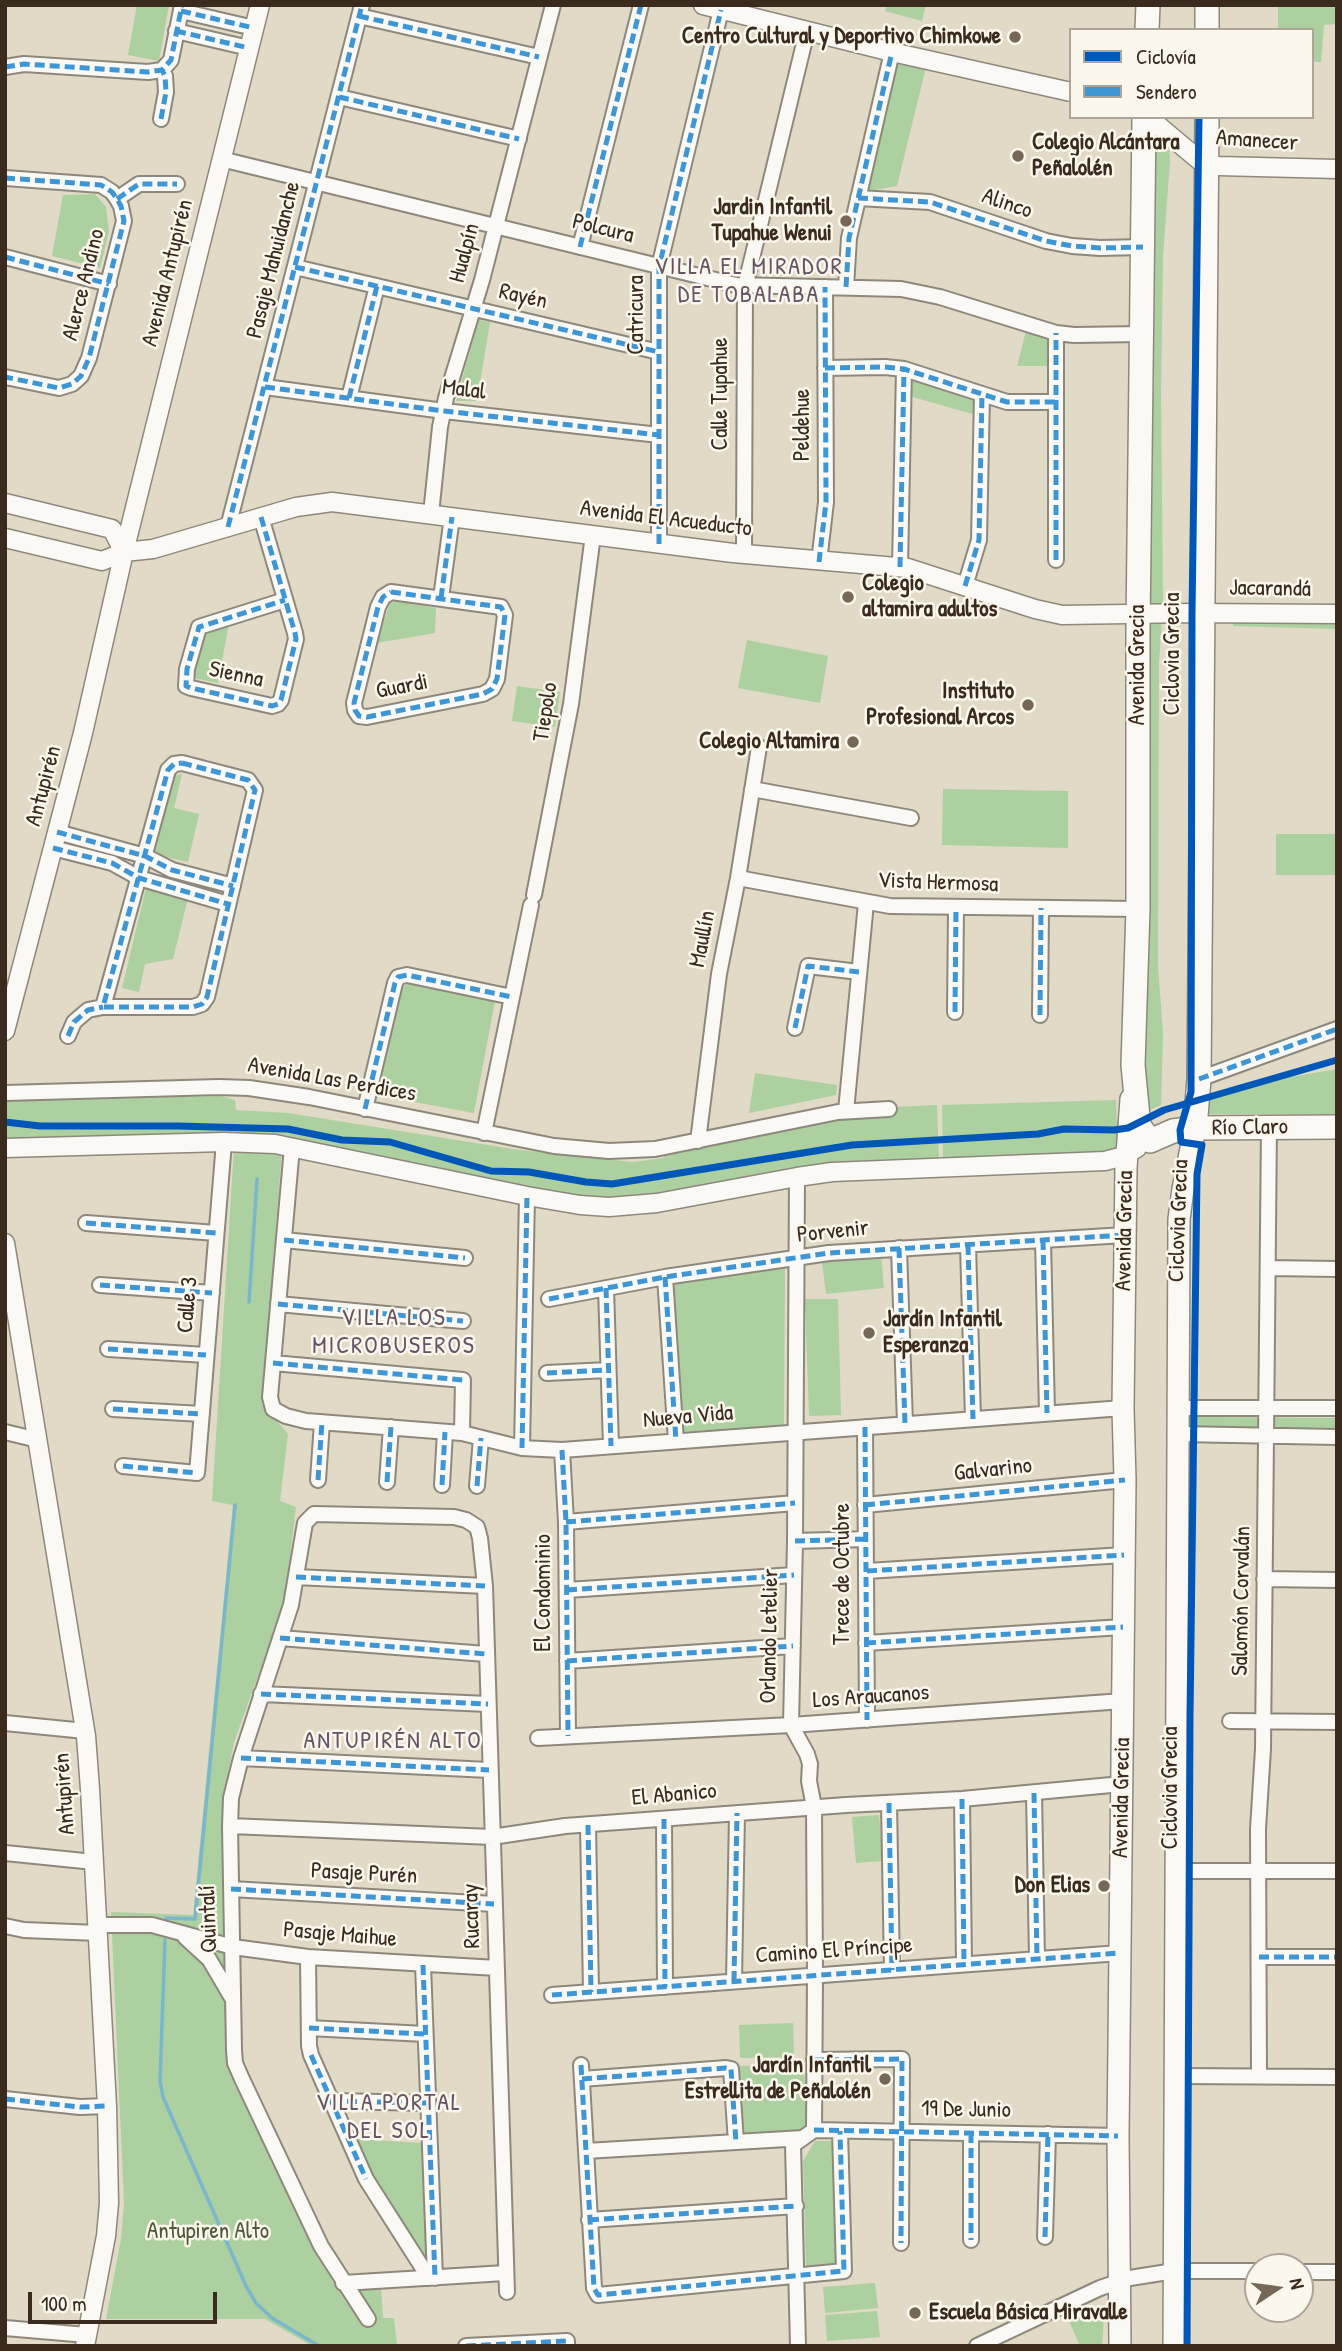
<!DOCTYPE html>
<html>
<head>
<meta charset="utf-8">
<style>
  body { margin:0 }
  #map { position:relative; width:1342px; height:2351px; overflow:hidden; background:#e0dac6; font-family:"Patrick Hand",sans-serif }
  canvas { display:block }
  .frame { position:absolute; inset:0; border:7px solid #3b2a1e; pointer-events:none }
  .legend { position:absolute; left:1069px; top:28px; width:245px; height:91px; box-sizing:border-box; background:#fbf7ec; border:2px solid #aea59a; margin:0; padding:9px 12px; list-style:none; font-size:21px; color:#3b2a1e }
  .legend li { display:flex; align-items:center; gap:14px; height:35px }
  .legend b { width:35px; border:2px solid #aea59a }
  .north { position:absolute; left:1244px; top:2253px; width:70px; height:70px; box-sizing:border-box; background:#fbf7ec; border:2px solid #aea59a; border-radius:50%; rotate:77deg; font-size:19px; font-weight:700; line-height:28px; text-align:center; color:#3b2a1e }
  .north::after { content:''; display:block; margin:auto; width:24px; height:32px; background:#756859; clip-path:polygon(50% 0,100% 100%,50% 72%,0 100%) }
  .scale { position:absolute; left:28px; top:2292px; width:189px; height:32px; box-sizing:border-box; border:4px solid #3b2a1e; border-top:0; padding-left:9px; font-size:21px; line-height:24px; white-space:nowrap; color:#3b2a1e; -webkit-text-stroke:5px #fbf7ec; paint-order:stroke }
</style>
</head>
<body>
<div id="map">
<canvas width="1342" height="2351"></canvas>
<div class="frame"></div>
<ul class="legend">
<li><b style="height:9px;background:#0057b8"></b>Ciclovía</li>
<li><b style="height:9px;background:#3e96d5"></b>Sendero</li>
</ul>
<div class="north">N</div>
<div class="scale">100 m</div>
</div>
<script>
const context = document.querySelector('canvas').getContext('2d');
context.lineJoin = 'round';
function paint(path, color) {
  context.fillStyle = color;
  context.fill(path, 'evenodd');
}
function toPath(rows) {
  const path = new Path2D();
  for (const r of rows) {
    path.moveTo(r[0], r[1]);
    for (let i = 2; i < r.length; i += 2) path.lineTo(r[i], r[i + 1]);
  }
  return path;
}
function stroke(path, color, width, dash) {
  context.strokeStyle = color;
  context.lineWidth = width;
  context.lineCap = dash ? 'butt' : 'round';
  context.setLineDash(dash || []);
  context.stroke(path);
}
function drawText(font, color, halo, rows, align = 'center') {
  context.font = font + ' "Patrick Hand",sans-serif';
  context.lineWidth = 5;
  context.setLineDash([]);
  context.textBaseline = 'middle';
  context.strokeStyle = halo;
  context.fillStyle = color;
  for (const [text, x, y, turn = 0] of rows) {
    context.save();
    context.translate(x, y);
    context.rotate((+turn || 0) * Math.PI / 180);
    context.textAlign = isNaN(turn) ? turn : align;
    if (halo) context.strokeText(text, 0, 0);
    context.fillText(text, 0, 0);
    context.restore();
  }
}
paint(toPath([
  [137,5,169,5,159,61,128,55],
  [887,5,926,5,922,21,885,11],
  [1278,5,1337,5,1337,24,1324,25,1321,62,1312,62,1312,30,1278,30],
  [897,60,926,67,897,186,868,191,866,190],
  [1152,117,1168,117,1170,161,1163,256,1161,395,1163,604,1159,662,1158,966,1163,1034,1161,1105,1145,1112,1143,1112],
  [95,194,106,207,109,232,100,268,52,256,63,195],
  [479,320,490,322,477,401,456,401],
  [1026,331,1054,336,1054,366,1017,366],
  [912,375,978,397,976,415,909,396],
  [400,601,436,608,435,633,377,643,390,603],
  [1234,618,1337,621,1337,629,1233,626],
  [229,623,218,683,193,678,189,666,203,633],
  [747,640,828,656,820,703,738,688],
  [517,686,560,692,555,727,512,721],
  [182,774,174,808,199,814,188,862,152,854,170,777],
  [943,789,1068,791,1068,848,942,845],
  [1276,834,1337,834,1337,875,1276,875],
  [146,888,188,898,173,959,145,964,139,992,122,988],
  [408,984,495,1001,474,1113,377,1095,401,988],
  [1337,1069,1337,1114,1209,1114,1209,1100,1273,1080],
  [755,1073,837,1085,836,1095,749,1113],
  [221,1096,235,1100,236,1110,288,1113,519,1150,633,1162,664,1158,662,1139,728,1125,826,1110,937,1105,939,1160,644,1199,582,1204,288,1138,5,1145,5,1101],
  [1116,1100,1118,1153,943,1161,942,1105],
  [234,1148,282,1149,262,1404,288,1434,280,1501,296,1507,285,1602,234,1742,223,1800,228,2056,232,2073,307,2237,337,2288,381,2286,383,2318,394,2318,397,2346,312,2346,265,2319,106,2319,121,2239,124,2203,111,1912,193,1915,233,1505,212,1501],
  [881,1256,884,1288,826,1294,822,1262],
  [785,1267,784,1426,677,1432,672,1282],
  [805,1299,838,1299,841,1415,809,1416],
  [1187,1417,1337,1418,1337,1434,1186,1433],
  [879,1815,883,1861,856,1863,852,1817],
  [793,2023,794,2057,740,2058,739,2025],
  [804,2064,806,2127,799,2131,741,2133,738,2066],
  [358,2139,421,2143,430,2266,375,2180],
  [815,2141,837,2141,841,2267,806,2268,803,2161],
  [875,2283,878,2308,825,2313,823,2287],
  [1105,2305,1102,2346,1080,2346,1069,2321],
  [877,2311,880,2337,827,2341,825,2315]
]), '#acd0a0');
stroke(toPath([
  [249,1302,257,1179],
  [166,1918,195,1919,235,1505],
  [165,1940,160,2081,163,2097,246,2286,256,2303,272,2318,319,2346]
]), '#7bb6cb', 3.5);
const minor = toPath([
  [181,11,254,28],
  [359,16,539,57],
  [176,31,249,48],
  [5,67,24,64,148,72,162,70,171,60,182,5],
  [339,97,519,139],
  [161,119,166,92,165,76,162,70],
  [221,159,736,285,901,289,940,297,1056,333,1074,335,1142,334],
  [5,178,101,185,112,192,117,199,121,206,124,221,89,358,81,376,72,384,59,388,5,377],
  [858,198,930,202,1046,241,1072,246,1100,248,1143,247],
  [117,199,139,184,177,184],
  [580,247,641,5],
  [5,257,109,284],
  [295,267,659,352],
  [846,287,849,238,892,52],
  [825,368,885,367,904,369,1007,402,1056,402],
  [265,387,444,411,659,435],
  [349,398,377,286],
  [431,514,440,427,446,398,482,280,553,5],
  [261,517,295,633,296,639,281,700,278,704,272,706,191,688,186,686,187,669,199,627,285,600],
  [228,527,362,5],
  [659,544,659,267,721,10],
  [744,554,745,287,807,31],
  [1056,560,1056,333],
  [819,562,826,502,825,287],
  [900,567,904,369],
  [965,586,979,540,982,395],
  [391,592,501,607,505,615,497,679,492,689,483,694,367,717,359,716,355,710,354,703,378,607,383,597,391,592],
  [441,598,452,517],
  [182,763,248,780,255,790,207,997,202,1004,193,1007,103,1007,168,770,174,764,182,763],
  [752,789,911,818],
  [57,832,145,856,172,870,233,886],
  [53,848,112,863,139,878,228,904],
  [738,878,890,906,1138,909],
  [534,895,571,704,593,535],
  [955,1012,956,908],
  [1040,1015,1041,908],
  [795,1028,808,966,859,972],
  [68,1036,74,1022,88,1010,103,1007],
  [1199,1079,1337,1029],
  [5,1093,219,1087,249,1088,309,1097,554,1146,609,1151,655,1149,838,1112,889,1109],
  [365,1109,395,983,398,977,407,975,512,997],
  [846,1111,866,903],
  [484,1133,531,905],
  [698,1141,719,974,738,878,759,747],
  [292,1147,270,1397,273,1409,286,1416,306,1421,462,1433,522,1448,562,1450,1123,1408],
  [797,1177,795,1541,791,1725,807,1754,810,1764,809,1781,814,1807,815,1975,814,2130,793,2145,798,2346],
  [86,1223,216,1233],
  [284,1240,465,1258],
  [1043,1240,1047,1413],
  [968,1245,973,1419],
  [899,1248,905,1424],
  [1268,1268,1337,1269],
  [665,1277,676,1441],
  [100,1285,212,1293],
  [606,1288,611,1446],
  [549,1299,665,1277,829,1253,1125,1235],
  [278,1304,463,1321],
  [108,1349,206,1355],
  [273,1363,463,1380,462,1433],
  [547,1373,608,1370],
  [1179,1408,1337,1408],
  [113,1409,202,1414],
  [865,1427,867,1720],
  [5,1432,38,1440],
  [1179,1434,1337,1437],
  [522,1448,527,1196],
  [562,1450,566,1522,568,1736],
  [123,1466,197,1473,224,1142],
  [318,1480,322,1422],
  [387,1482,391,1427],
  [442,1485,445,1432],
  [477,1486,481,1438],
  [865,1505,1125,1480],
  [566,1522,795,1503],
  [795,1541,866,1539],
  [867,1571,1124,1555],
  [296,1577,485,1586],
  [1264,1579,1337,1580],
  [567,1590,794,1575],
  [280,1638,486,1654],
  [866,1643,1123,1627],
  [567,1661,793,1646],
  [261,1694,488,1704],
  [1230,1721,1337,1722],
  [5,1723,85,1731],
  [538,1738,791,1725,1123,1701],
  [241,1758,489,1770],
  [1034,1793,1037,1959],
  [962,1799,964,1964],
  [889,1803,892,1970],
  [664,1819,665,1987],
  [588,1825,591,1992],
  [230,1826,492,1837,565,1826,846,1805,962,1799,1122,1784],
  [5,1853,94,1862],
  [1176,1871,1337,1871],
  [231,1889,494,1904],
  [97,1925,152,1925,233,1947,308,1957,497,1968],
  [5,1926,24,1930,98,1933],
  [185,1937,209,1959,232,1998],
  [308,1957,309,2046,311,2055,366,2179,429,2278],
  [1259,1957,1337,1957],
  [423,1965,435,2278],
  [734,1981,737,1813],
  [552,1995,1120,1953],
  [309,2028,425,2034],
  [814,2060,902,2059,901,2243],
  [581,2065,594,2288,598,2295,844,2271,840,2131],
  [1176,2076,1337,2077],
  [1259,2076,1258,1829,1263,1749,1269,1126],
  [582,2079,726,2068,731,2069,736,2142],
  [5,2099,80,2107,107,2106],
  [332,2101,427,2103],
  [814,2130,1118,2136],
  [971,2133,971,2240],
  [586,2151,803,2138],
  [589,2220,796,2206],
  [1045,2237,1048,2134],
  [1300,2272,1337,2272],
  [343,2283,505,2273],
  [368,2319,321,2246,242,2079,235,2063,234,2050,230,1826,231,1798,241,1758,291,1605,305,1523,314,1514,454,1517,466,1520,477,1527,480,1538,485,1586,507,2292],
  [5,2328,87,2335],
  [466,2346,567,2341,567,2346],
  [977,2346,1100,2288,1130,2278,1174,2271,1258,2271]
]);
const tertiary = toPath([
  [703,5,892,52,1071,92],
  [1148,117,1199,160,1218,166,1337,169],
  [5,503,112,529,124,552],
  [5,538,102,561,124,552,153,549,296,507,332,502,733,553,908,568,1035,609,1062,615,1192,613,1337,614],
  [5,1031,83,733,124,552,260,5],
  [5,1148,224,1142,275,1144,527,1196,580,1205,609,1207,657,1203,797,1177,832,1172,1105,1161,1120,1157,1137,1148],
  [5,1243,86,1736,90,1789,107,2106,109,2203,106,2236,85,2346]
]);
const secondary = toPath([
  [1120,2346,1118,2136,1125,1480,1123,1408,1126,1168,1131,1099],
  [1174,2346,1179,1219,1183,1189,1195,1128]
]);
const primary = toPath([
  [1147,30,1148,5],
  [1207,30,1207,5],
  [1144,117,1138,628,1138,909,1133,1065,1138,1117,1140,1127,1150,1141,1173,1131,1195,1128,1337,1127],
  [1195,1128,1199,1079,1207,117]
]);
stroke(minor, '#8e887c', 18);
stroke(tertiary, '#8e887c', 21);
stroke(secondary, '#8e887c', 24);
stroke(primary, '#8e887c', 26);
stroke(minor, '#faf9f6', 14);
stroke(tertiary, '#faf9f6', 18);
stroke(secondary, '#faf9f6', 21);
stroke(primary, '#faf9f6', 23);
stroke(toPath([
  [181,11,254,28],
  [359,16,539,57],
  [176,31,249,48],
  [5,67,24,64,148,72,162,70,171,60,182,5],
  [339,97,519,139],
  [161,119,166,92,165,76,162,70],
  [5,178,101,185,112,192,117,199,121,206,124,221,89,358,81,376,72,384,59,388,5,377],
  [858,198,930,202,1046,241,1072,246,1100,248,1143,247],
  [117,199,139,184,177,184],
  [580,247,641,5],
  [5,257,109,284],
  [295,267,659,352],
  [846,287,849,238,892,52],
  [825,368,885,367,904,369,1007,402,1056,402],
  [265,387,444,411,659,435],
  [349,398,377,286],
  [261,517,295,633,296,639,281,700,278,704,272,706,191,688,186,686,187,669,199,627,285,600],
  [228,527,362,5],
  [659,544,659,267,721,10],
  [1056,560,1056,333],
  [819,562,826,502,825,287],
  [900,567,904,369],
  [965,586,979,540,982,395],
  [391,592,501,607,505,615,497,679,492,689,483,694,367,717,359,716,355,710,354,703,378,607,383,597,391,592],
  [441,598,452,517],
  [182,763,248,780,255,790,207,997,202,1004,193,1007,103,1007,168,770,174,764,182,763],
  [57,832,145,856,172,870,233,886],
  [53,848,112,863,139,878,228,904],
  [955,1012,956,908],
  [1040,1015,1041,908],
  [795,1028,808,966,859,972],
  [68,1036,74,1022,88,1010,103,1007],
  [1199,1079,1337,1029],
  [365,1109,395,983,398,977,407,975,512,997],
  [86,1223,216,1233],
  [284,1240,465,1258],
  [1043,1240,1047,1413],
  [968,1245,973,1419],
  [899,1248,905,1424],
  [665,1277,676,1441],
  [100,1285,212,1293],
  [606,1288,611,1446],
  [549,1299,665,1277,829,1253,1125,1235],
  [278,1304,463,1321],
  [108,1349,206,1355],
  [273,1363,463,1380],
  [547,1373,608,1370],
  [113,1409,202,1414],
  [865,1427,867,1720],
  [522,1448,527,1196],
  [562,1450,566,1522,568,1736],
  [123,1466,197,1473],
  [318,1480,322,1422],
  [387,1482,391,1427],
  [442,1485,445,1432],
  [477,1486,481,1438],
  [865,1505,1125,1480],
  [566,1522,795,1503],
  [795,1541,866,1539],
  [867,1571,1124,1555],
  [296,1577,485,1586],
  [567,1590,794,1575],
  [280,1638,486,1654],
  [866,1643,1123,1627],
  [567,1661,793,1646],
  [261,1694,488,1704],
  [241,1758,489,1770],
  [1034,1793,1037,1959],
  [962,1799,964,1964],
  [889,1803,892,1970],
  [664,1819,665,1987],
  [588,1825,591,1992],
  [231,1889,494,1904],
  [1259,1957,1337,1957],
  [423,1965,435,2278],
  [734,1981,737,1813],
  [552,1995,1120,1953],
  [309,2028,425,2034],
  [311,2055,366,2179],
  [814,2060,902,2059,901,2243],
  [581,2065,594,2288,598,2295,844,2271,840,2131],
  [582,2079,726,2068,731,2069,736,2142],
  [5,2099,80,2107,107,2106],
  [332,2101,427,2103],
  [814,2130,1118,2136],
  [971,2133,971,2240],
  [589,2220,796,2206],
  [1045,2237,1048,2134],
  [466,2346,567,2341,567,2346]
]), '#3e96d5', 5, [10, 5]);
stroke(toPath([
  [5,1122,40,1126,178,1126,288,1129,342,1140,390,1142,491,1171,529,1172,586,1182,612,1184,852,1145,1038,1134,1064,1129,1114,1130,1128,1128,1164,1110,1337,1060],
  [1187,2346,1190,1716,1197,1174,1202,1145,1181,1142,1180,1130,1191,1092,1192,613,1199,117]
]), '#0057b8', 7);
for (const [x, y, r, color] of [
  [1015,37,7,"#756859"],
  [1018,156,7,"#756859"],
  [846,221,7,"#756859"],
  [848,597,7,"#756859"],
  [1028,705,7,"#756859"],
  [853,742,7,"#756859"],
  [869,1333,7,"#756859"],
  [1104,1886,7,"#756859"],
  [885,2079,7,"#756859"],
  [915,2313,7,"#756859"]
]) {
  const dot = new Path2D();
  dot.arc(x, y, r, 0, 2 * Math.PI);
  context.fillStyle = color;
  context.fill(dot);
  stroke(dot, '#fbf7ec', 2.5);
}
drawText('bold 23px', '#3b2a1e', '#fbf7ec', [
  ["Centro Cultural y Deportivo Chimkowe",1001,37],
  ["Colegio Alcántara",1032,143,"left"],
  ["Peñalolén",1032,169,"left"],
  ["Jardin Infantil",832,208],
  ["Tupahue Wenui",832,234],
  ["Colegio",862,584,"left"],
  ["altamira adultos",862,610,"left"],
  ["Instituto",1014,692],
  ["Profesional Arcos",1014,718],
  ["Colegio Altamira",839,742],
  ["Jardín Infantil",883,1320,"left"],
  ["Esperanza",883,1346,"left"],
  ["Don Elias",1090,1886],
  ["Jardín Infantil",871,2066],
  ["Estrellita de Peñalolén",871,2092],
  ["Escuela Básica Miravalle",929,2313,"left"]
], 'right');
drawText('23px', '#3b2a1e', '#fbf7ec', [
  ["Amanecer",1257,141,4],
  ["Alinco",1007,204,19],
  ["Polcura",603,229,14],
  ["Hualpín",465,253,-75],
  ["Pasaje Mahuidanche",274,260,-76],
  ["Avenida Antupirén",168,273,-76],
  ["Alerce Andino",84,285,-76],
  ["Rayén",523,297,13],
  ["Catricura",637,315,-90],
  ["Malal",464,390,7],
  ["Calle Tupahue",721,394,-90],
  ["Peldehue",803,425,-90],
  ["Avenida El Acueducto",666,519,7],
  ["Jacarandá",1270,589,1],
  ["Ciclovia Grecia",1173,654,-90],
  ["Avenida Grecia",1138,665,-90],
  ["Sienna",236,675,12],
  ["Guardi",402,687,-11],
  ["Tiepolo",546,712,-81],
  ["Antupirén",44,786,-75],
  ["Vista Hermosa",938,883,2],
  ["Maullín",703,939,-79],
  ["Avenida Las Perdices",332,1080,10],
  ["Río Claro",1250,1128,-1],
  ["Ciclovia Grecia",1179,1221,-88],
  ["Avenida Grecia",1125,1231,-89],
  ["Porvenir",833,1232,-6],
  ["Calle 3",188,1305,-85],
  ["Nueva Vida",688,1417,-5],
  ["Galvarino",993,1470,-6],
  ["Trece de Octubre",843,1574,-90],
  ["El Condominio",544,1593,-90],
  ["Salomón Corvalán",1242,1601,-89],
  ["Orlando Letelier",770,1636,-89],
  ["Los Araucanos",871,1697,-4],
  ["Ciclovia Grecia",1171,1788,-90],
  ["Antupirén",65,1794,-94],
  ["El Abanico",674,1795,-5],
  ["Avenida Grecia",1122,1798,-89],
  ["Pasaje Purén",364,1874,3],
  ["Rucaray",472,1916,-92],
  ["Quintalí",209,1919,-92],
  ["Pasaje Maihue",340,1935,5],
  ["Camino El Príncipe",834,1951,-4],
  ["19 De Junio",966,2110,1]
]);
drawText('23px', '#50593c', '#fbf7ec', [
  ["Antupiren Alto",208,2232]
]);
context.letterSpacing = '2px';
drawText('24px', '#656', '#fbf7ec', [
  ["VILLA EL MIRADOR",749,268],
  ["DE TOBALABA",749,296],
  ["VILLA LOS",394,1319],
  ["MICROBUSEROS",394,1347],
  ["ANTUPIRÉN ALTO",393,1742],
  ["VILLA PORTAL",389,2104],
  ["DEL SOL",389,2132]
]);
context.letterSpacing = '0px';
</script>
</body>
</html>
